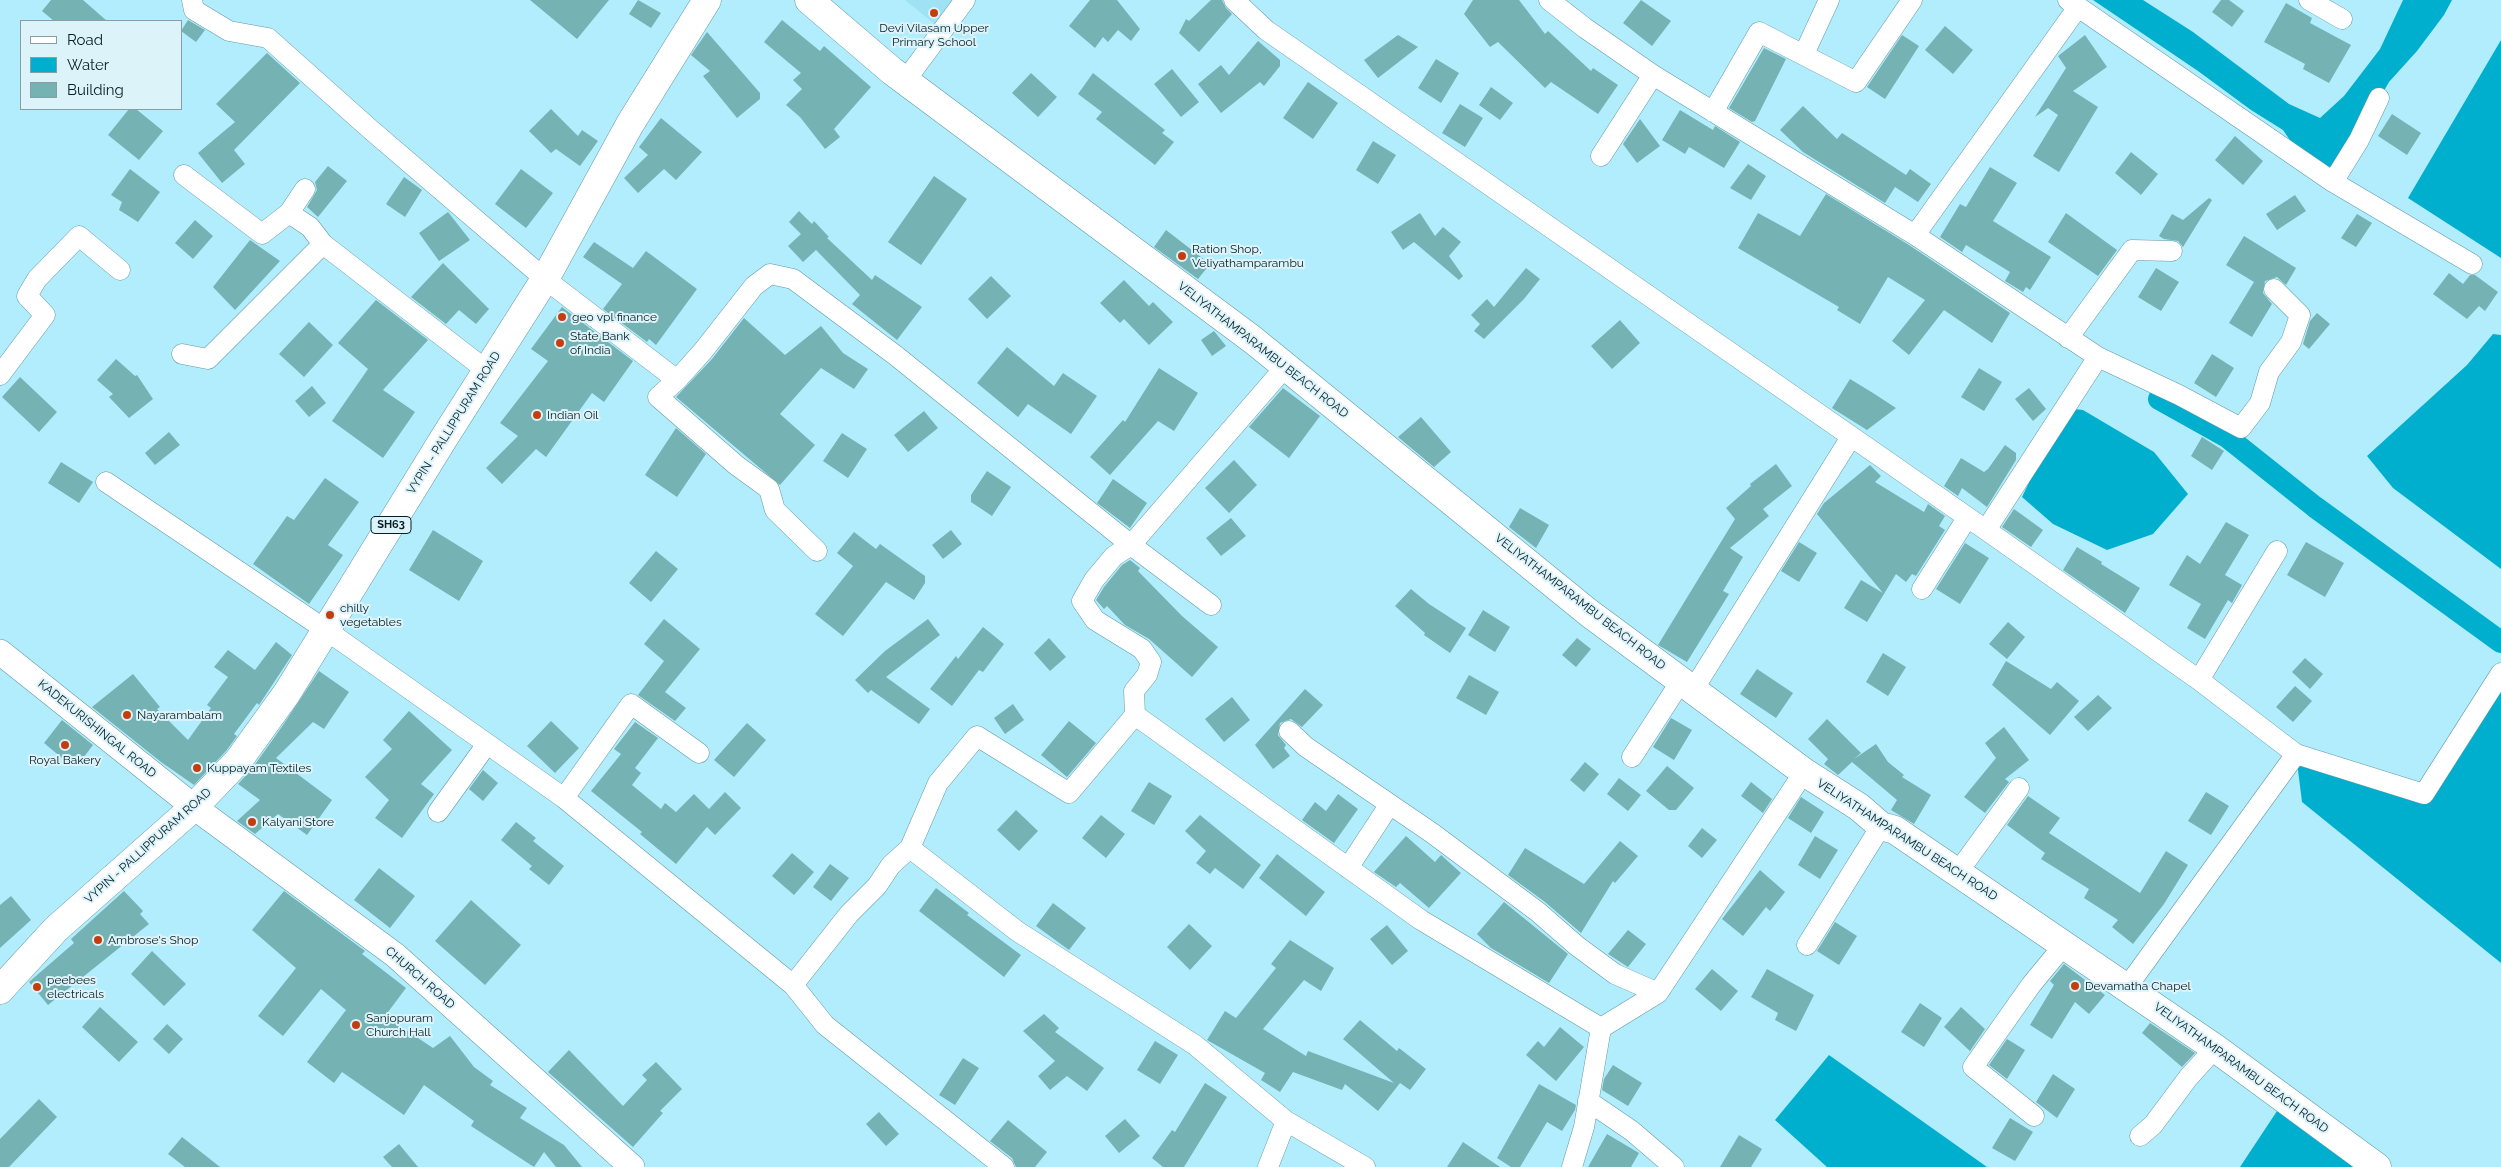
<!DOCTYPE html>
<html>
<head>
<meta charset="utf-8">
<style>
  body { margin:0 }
  #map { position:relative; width:2501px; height:1167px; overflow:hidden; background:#b2edfd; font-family:Raleway,sans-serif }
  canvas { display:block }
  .legend { position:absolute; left:20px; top:20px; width:162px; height:90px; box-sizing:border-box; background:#ddf3fa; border:1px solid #879ea4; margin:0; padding:6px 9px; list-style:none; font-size:15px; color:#071e24 }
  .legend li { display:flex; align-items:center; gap:10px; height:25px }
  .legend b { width:25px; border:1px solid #879ea4 }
</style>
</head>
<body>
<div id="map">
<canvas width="2501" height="1167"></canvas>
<ul class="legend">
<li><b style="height:6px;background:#fff"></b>Road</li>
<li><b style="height:14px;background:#00afce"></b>Water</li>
<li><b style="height:14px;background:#75b2b3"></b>Building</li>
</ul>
</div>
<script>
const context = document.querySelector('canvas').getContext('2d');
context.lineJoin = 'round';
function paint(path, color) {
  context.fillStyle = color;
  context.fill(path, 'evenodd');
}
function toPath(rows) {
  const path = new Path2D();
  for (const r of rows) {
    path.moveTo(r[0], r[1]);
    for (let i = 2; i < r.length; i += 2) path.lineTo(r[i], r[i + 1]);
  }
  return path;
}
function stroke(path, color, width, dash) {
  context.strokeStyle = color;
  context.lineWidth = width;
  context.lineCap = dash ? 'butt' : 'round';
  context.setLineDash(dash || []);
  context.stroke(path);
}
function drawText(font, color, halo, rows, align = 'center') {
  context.font = font + ' Raleway,sans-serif';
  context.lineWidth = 4;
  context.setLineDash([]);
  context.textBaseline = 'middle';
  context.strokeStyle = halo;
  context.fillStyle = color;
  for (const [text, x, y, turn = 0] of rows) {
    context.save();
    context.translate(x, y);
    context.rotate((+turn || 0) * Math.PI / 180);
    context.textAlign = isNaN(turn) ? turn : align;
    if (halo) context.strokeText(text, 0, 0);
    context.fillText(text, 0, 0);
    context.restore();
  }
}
paint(toPath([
  [905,0,958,0,937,26]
]), '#9ee2f4');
paint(toPath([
  [2093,0,2143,0,2193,32,2289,104,2320,118,2344,96,2380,49,2403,0,2452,0,2444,15,2417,51,2389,82,2367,121,2330,172,2304,161,2283,130,2251,110,2198,71],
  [2501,40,2501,258,2408,198],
  [2493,334,2501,335,2501,569,2393,488,2367,456,2467,365],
  [2065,408,2083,410,2154,452,2188,494,2153,534,2107,550,2053,524,2022,497],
  [2501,677,2501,963,2302,802,2296,754,2424,793],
  [1829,1055,1987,1167,1827,1167,1775,1120],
  [2279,1108,2366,1167,2240,1167]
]), '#00afce');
stroke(toPath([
  [2159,399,2227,437,2315,507,2501,642]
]), '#00afce', 22);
paint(toPath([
  [51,0,83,0,107,21,54,21,42,11],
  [530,0,609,0,577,39],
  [638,0,661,13,651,28,629,14],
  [1090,0,1117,0,1140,29,1131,41,1118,30,1108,42,1103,37,1095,48,1069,26],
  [1211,0,1222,0,1226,8,1232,14,1199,52,1179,33,1186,19,1189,21],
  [1473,0,1519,0,1545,34,1548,31,1591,71,1593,68,1618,85,1598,114,1551,82,1545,88,1498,42,1490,47,1464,14],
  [1641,0,1671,21,1652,46,1623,23],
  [2221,0,2229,0,2244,11,2232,27,2212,12],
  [2286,3,2312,18,2310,23,2351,45,2329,83,2303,69,2305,64,2264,42],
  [188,20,205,30,196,42,181,31],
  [782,20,820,51,824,46,871,87,834,129,840,137,825,149,800,117,786,105,802,89,793,80,801,73,764,42],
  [1945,26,1973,50,1953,74,1925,50],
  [707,32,760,93,760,99,737,118,703,76,710,71,691,55],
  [1398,35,1418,47,1378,78,1364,60],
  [1902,35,1919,46,1885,99,1867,87],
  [2085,35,2107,67,2073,91,2098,107,2059,172,2033,156,2058,115,2048,108,2035,117,2066,68,2058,56],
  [1258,41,1280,60,1280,66,1264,86,1260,82,1221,113,1198,84,1221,65,1229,75],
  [1764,48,1786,59,1755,121,1752,122,1729,108],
  [267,53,300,83,234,150,245,164,222,183,198,153,235,122,216,104],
  [1436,59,1459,73,1441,103,1418,88],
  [1172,69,1199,102,1181,117,1154,84],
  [1031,73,1057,97,1038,117,1012,93],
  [1093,73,1165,130,1162,133,1174,142,1155,165,1096,119,1102,112,1078,94],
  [1308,82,1338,103,1313,139,1283,118],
  [1491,87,1513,103,1500,120,1479,105],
  [1460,104,1483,118,1465,147,1442,133],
  [1803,106,1837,139,1842,133,1906,175,1910,169,1931,184,1918,202,1895,187,1885,203,1803,152,1780,130],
  [129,109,136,109,163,131,139,160,108,135],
  [551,109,578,136,582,130,598,141,580,166,556,149,551,153,529,131],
  [1680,110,1713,130,1715,126,1740,142,1724,168,1689,147,1685,154,1662,140],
  [2392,114,2421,133,2407,155,2378,136],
  [661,118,702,152,676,180,664,169,638,193,624,178,648,155,639,147],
  [1640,119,1660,146,1637,163,1623,144],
  [2235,136,2263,161,2243,185,2215,160],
  [1373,141,1396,155,1378,184,1356,170],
  [2131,152,2158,174,2141,195,2115,173],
  [1748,164,1766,176,1751,200,1730,188],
  [328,166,347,181,318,217,307,207,317,190,315,182],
  [1990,167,2017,183,1993,221,2051,257,2030,290,2026,287,2023,292,2005,281,2010,272,1966,245,1962,252,1940,237,1960,204,1966,207],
  [130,169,160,192,138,222,119,210,122,202,111,195],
  [521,169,553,193,526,228,495,204],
  [934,176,967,199,921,265,888,242],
  [404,177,422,190,405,217,386,204],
  [1826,194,1909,245,2010,313,1992,343,1944,310,1909,355,1892,341,1925,300,1888,277,1860,324,1837,310,1839,307,1738,248,1758,213,1800,236],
  [2295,195,2306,211,2277,230,2266,214],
  [2209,198,2212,200,2183,247,2178,241,2164,239,2159,236,2172,214,2183,220],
  [799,211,812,224,814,221,829,237,827,238,872,280,875,275,922,307,897,340,852,304,860,295,816,250,803,262,788,246,801,234,789,222],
  [448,212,470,240,439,261,419,233],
  [1420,213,1435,236,1443,227,1461,242,1449,256,1463,276,1459,280,1414,242,1403,250,1391,232],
  [2066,213,2117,250,2098,276,2048,242],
  [2357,214,2372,223,2356,247,2341,238],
  [195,220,213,236,193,259,175,243],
  [1166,230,1210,264,1198,279,1154,247],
  [2244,236,2296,268,2286,285,2277,277,2265,281,2263,293,2272,304,2252,337,2229,323,2254,282,2226,265],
  [250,240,280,261,235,310,213,287],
  [594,242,633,268,646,251,697,289,656,345,649,339,647,342,603,309,622,284,583,257],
  [443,263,489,309,476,324,459,310,446,324,411,297],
  [1526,268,1540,279,1524,299,1484,339,1474,331,1480,324,1471,315,1487,299,1494,307],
  [2156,268,2179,282,2161,311,2138,297],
  [2449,273,2463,284,2470,275,2475,275,2498,292,2485,311,2479,306,2467,319,2433,294],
  [991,276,1011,296,987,319,968,299],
  [1124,280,1149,306,1153,302,1173,322,1149,345,1124,319,1120,323,1100,303],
  [376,300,428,340,383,390,415,412,383,458,332,421,368,369,338,343],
  [562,307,633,361,604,402,592,393,546,457,536,449,502,484,486,468,518,436,500,423,548,361,531,349],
  [2317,313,2330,324,2309,349,2303,344,2310,321],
  [744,318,785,355,821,326,843,353,868,369,854,389,821,368,780,414,815,445,780,485,676,397,712,359],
  [1620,320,1640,343,1612,369,1591,346],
  [309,322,333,345,304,377,279,354],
  [1214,331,1226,346,1212,356,1201,340],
  [1007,347,1054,386,1063,373,1097,396,1071,434,1028,404,1018,417,977,383],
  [2212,354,2234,368,2216,397,2194,383],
  [116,359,135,376,137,375,153,399,129,418,109,397,113,394,97,380],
  [1159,368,1198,393,1174,431,1158,421,1110,475,1090,457,1123,420,1125,422],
  [1979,368,2002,382,1984,411,1961,397],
  [20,377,57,412,39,432,2,397],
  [1850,379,1873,393,1896,408,1867,430,1832,408],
  [312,386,326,403,309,417,295,401],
  [1283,388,1320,416,1289,458,1249,427],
  [2029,388,2046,409,2033,421,2015,399],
  [924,411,938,428,908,452,894,435],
  [1421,417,1451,452,1434,467,1398,437],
  [676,428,706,454,677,497,645,475],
  [169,432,180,445,155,465,145,453],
  [842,433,867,449,848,478,823,461],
  [2202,437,2224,451,2212,470,2191,456],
  [2005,445,2016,453,2016,460,1987,507,1962,488,1958,496,1944,486,1961,458,1984,472,1988,469],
  [1234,460,1257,485,1229,513,1205,488],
  [61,462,93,482,79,503,48,483],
  [1776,464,1792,486,1763,509,1769,516,1730,548,1743,557,1723,591,1729,594,1687,662,1658,645,1735,519,1726,508,1751,486,1750,484],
  [1870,465,1881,476,1875,482,1924,512,1928,504,1945,516,1939,526,1945,530,1916,576,1912,574,1906,582,1896,574,1867,622,1844,608,1861,580,1883,593,1817,514,1824,503],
  [987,471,1011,487,992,516,971,502,971,495],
  [325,478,359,502,328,545,343,555,309,604,253,564,287,516,294,520],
  [1113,479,1147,503,1130,528,1097,503],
  [1520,508,1549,525,1536,548,1509,527],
  [2014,509,2043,530,2031,547,2002,527],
  [1231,518,1246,536,1221,556,1206,538],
  [2226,522,2249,535,2225,575,2242,585,2232,603,2228,600,2205,639,2187,628,2201,604,2169,585,2187,555,2200,564],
  [433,530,483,561,459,601,409,570],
  [951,530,962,544,943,559,932,545],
  [854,532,876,549,880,544,925,576,925,583,914,600,886,582,843,636,815,614,853,566,837,553],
  [1799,542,1817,553,1799,582,1781,571],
  [2306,542,2344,563,2325,597,2287,575],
  [1965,543,1989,558,1960,604,1936,589],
  [2077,547,2102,562,2101,564,2140,588,2125,613,2063,570],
  [656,551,678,569,651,602,629,583],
  [1130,560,1140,568,1138,571,1182,616,1218,647,1192,677,1149,639,1125,625,1107,606,1104,609,1096,600,1104,587,1122,565],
  [1411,589,1429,604,1466,628,1450,653,1424,635,1425,633,1395,606],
  [1483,610,1510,627,1495,652,1468,635],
  [664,619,700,649,665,692,686,708,675,721,638,695,664,661,644,644],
  [928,619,940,635,886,677,930,709,919,724,871,690,868,693,855,680,885,651],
  [2008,622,2025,637,2007,659,1989,644],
  [983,627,1004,644,983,672,979,670,952,706,930,689,956,656,958,659],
  [1049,638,1066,657,1050,671,1034,653],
  [1577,638,1591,649,1576,667,1562,655],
  [276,642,292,655,259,705,257,703,234,734,237,736,226,751,194,785,161,762,92,707,133,674,160,707,157,709,188,740,211,708,207,705,228,677,214,667,228,650,255,670],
  [1883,653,1906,667,1888,696,1866,682],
  [2305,658,2323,674,2310,689,2292,672],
  [2006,661,2051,689,2057,682,2079,701,2050,735,1992,685],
  [1757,669,1793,693,1776,718,1740,694],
  [319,671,349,692,324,729,313,722,276,758,332,800,307,835,278,814,255,834,237,821,260,800,238,784,251,770,281,728],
  [1469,675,1499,692,1486,715,1456,698],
  [2295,686,2312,701,2293,722,2276,707],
  [1305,689,1323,705,1302,727,1291,719,1280,723,1278,735,1286,745,1284,748,1290,756,1273,769,1255,745],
  [2098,695,2112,708,2088,731,2074,717],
  [1232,697,1250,720,1224,742,1205,719],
  [1013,704,1024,720,1005,734,994,718],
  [409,711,452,750,421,784,434,794,402,838,375,818,389,800,365,777,392,749,383,740],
  [1671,718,1692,730,1674,760,1653,747],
  [1827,719,1861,753,1854,759,1876,744,1888,762,1904,775,1902,777,1931,795,1914,824,1891,810,1897,800,1852,762,1838,775,1824,764,1828,759,1808,739],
  [62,720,93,745,80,762,74,757,68,763,44,743],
  [551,721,579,748,555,773,527,746],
  [1069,721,1096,743,1067,777,1041,755],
  [635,722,658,738,635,768,641,773,632,785,661,809,665,803,676,812,694,794,709,809,725,792,741,808,715,835,707,827,676,864,640,834,642,832,591,791,621,754,614,749],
  [747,723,766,740,734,777,714,760],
  [2004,727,2029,760,2005,779,2009,782,1985,813,1964,797,1996,758,1985,743],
  [1585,762,1599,774,1584,792,1570,780],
  [1667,766,1694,788,1676,810,1669,810,1646,791],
  [483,770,498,783,483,801,469,789],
  [1619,778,1641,795,1628,811,1607,794],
  [1149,782,1172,796,1154,825,1131,811],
  [1751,782,1772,799,1763,813,1741,796],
  [2206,792,2229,806,2211,835,2188,821],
  [1338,794,1358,809,1334,843,1302,820,1315,802,1326,811],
  [2028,796,2060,818,2049,833,2140,893,2166,851,2188,865,2164,904,2133,944,2112,927,2118,920,2084,898,2089,889,2041,859,2045,853,2007,825],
  [1801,797,1824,812,1811,833,1788,818],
  [1016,810,1038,831,1019,851,997,830],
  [1101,815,1125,834,1106,858,1082,838],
  [1200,815,1261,865,1243,889,1215,868,1210,874,1196,863,1206,851,1185,831],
  [516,822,536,838,533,841,564,866,549,885,529,869,532,866,501,840],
  [1702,828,1717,840,1702,858,1688,846],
  [1406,836,1435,862,1441,855,1461,873,1429,908,1400,883,1396,887,1374,872],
  [1815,836,1838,850,1820,879,1798,865],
  [1620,841,1638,856,1615,883,1613,881,1581,933,1545,902,1508,875,1525,848,1584,884],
  [792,853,814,872,794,895,772,876],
  [1277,854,1325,892,1306,916,1259,878],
  [830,864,849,878,831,901,813,887],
  [379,868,415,896,390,928,354,900],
  [1760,870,1785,892,1770,911,1766,907,1743,936,1722,919],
  [936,888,969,913,967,915,1021,955,1004,977,919,911],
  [124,891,143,911,140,914,149,924,48,1005,29,982,74,943,71,939],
  [284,891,365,951,362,954,406,988,385,1016,433,1048,450,1036,474,1067,493,1081,490,1085,527,1108,520,1118,564,1145,582,1167,556,1167,544,1152,534,1167,471,1126,474,1121,424,1085,404,1115,342,1072,334,1083,307,1062,346,1010,321,989,283,1036,258,1016,296,968,252,930],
  [11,896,31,920,0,948,0,905],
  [471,900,521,945,485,985,435,941],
  [1504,902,1568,954,1549,983,1491,948,1477,934],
  [1053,903,1086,928,1069,950,1036,926],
  [1835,922,1857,936,1839,965,1817,951],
  [1189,924,1212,946,1190,970,1167,947],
  [1387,925,1408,951,1392,965,1370,939],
  [1628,930,1646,944,1628,967,1608,954],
  [1290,940,1334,968,1321,991,1304,980,1263,1029,1306,1056,1308,1051,1394,1083,1343,1039,1360,1020,1397,1051,1399,1048,1426,1069,1410,1090,1400,1083,1378,1111,1345,1084,1342,1090,1293,1072,1280,1092,1261,1080,1265,1073,1207,1040,1225,1011,1236,1018,1276,968,1271,964],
  [152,951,186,984,164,1006,131,974],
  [2064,964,2105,995,2089,1014,2075,1002,2052,1039,2030,1025,2054,985,2050,981],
  [1712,969,1738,991,1721,1011,1695,989],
  [1767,969,1814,995,1796,1031,1775,1020,1778,1013,1751,997],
  [1920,1003,1942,1018,1924,1047,1901,1032],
  [100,1007,138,1042,119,1062,82,1027],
  [1961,1007,1985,1029,1970,1051,1944,1027],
  [1044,1014,1059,1028,1055,1032,1104,1068,1087,1091,1067,1076,1050,1090,1038,1076,1055,1061,1023,1031],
  [2150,1023,2195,1053,2182,1067,2142,1033],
  [167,1024,183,1039,169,1054,153,1039],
  [1560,1027,1584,1047,1556,1081,1526,1055,1538,1041,1544,1047],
  [2007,1039,2025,1050,2007,1079,1989,1065],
  [1155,1041,1178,1055,1160,1084,1137,1070],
  [569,1050,623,1106,647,1080,642,1075,656,1062,682,1089,660,1111,663,1113,633,1147,548,1072],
  [963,1058,979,1068,955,1105,939,1095],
  [1613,1065,1642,1083,1628,1106,1602,1090,1604,1079],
  [2053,1074,2075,1089,2057,1118,2036,1102],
  [1205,1083,1227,1097,1184,1167,1163,1167,1152,1158,1172,1130,1175,1132],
  [1539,1084,1576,1105,1575,1110,1562,1131,1547,1122,1520,1167,1511,1167,1497,1158],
  [39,1099,57,1117,9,1167,0,1167,0,1139],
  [879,1112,899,1134,886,1146,866,1124],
  [2010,1118,2033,1132,2015,1161,1992,1148],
  [1125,1119,1140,1136,1119,1153,1105,1136],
  [1008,1120,1047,1152,1035,1167,1016,1167,1012,1158,990,1141],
  [1607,1134,1639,1153,1631,1167,1588,1167],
  [1739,1135,1762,1149,1751,1167,1720,1167],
  [182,1137,220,1167,185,1167,168,1154],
  [1463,1142,1500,1167,1447,1167],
  [399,1144,418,1167,392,1167,383,1157]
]), '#75b2b3');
const minor = toPath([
  [192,0,194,10,229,31,268,38,370,129,545,279,677,380,658,397,736,465,769,489,775,510,817,551],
  [1234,0,1266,30,1986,530,2199,680,2296,754,2424,794,2501,673],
  [1549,0,1585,28,1653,75,1915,235,2098,357,2179,395,2241,428,2260,403,2269,372,2291,342,2300,315,2274,289],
  [2068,0,2333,182,2472,264],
  [2309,0,2342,19],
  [1804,54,1829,0],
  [905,81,965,0],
  [1713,112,1759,32,1856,82,1912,0],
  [1601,156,1653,75],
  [184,175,262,234,289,213],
  [2333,182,2359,140,2379,98],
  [305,189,289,213,310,227,323,244],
  [1915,235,2078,7],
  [2068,338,2132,250,2172,251],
  [182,354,208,359,323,244,486,370],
  [0,375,45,315,27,296,37,279,79,236,120,270],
  [677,380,703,351,754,286,770,274,793,279,895,355,1131,545,1211,605],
  [106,482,326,630,564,798,793,985,825,1025,1004,1167],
  [1986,530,2098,357],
  [1922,589,1967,518],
  [2199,680,2277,551],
  [1693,690,1851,437],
  [1135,715,1421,920,1601,1028],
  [1289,731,1306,747,1432,833,1538,912,1577,946,1615,974,1658,993],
  [1632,757,1681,681],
  [564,798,631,704,699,753],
  [438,812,487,744],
  [910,848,1017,931,1195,1045,1286,1121,1365,1167],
  [1348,868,1390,804],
  [1958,872,2019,788],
  [1807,945,1881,826],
  [793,985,849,914,877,886,891,865,910,848,938,783,977,736,1069,793,1135,715,1134,691,1147,675,1151,662,1142,649,1095,620,1082,601,1094,580,1114,556,1131,545,1286,366],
  [2127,987,2296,754],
  [1588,1101,1632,1131,1674,1167],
  [2034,1116,1973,1067,2031,985,2064,945],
  [2140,1136,2153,1125,2188,1078,2215,1048],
  [1268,1167,1286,1121],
  [1572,1167,1584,1127,1601,1028,1658,993,1804,772]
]);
const tertiary = toPath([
  [0,652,194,807,395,955,632,1167]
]);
const secondary = toPath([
  [809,0,892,71,1253,340,1589,613,1804,772,1859,807,1881,826,1895,830,2215,1048,2377,1167]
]);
const primary = toPath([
  [0,990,56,929,194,807,238,761,287,693,444,438,545,279,630,124,707,0]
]);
stroke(minor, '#6199a8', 21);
stroke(tertiary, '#6199a8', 26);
stroke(secondary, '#6199a8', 29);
stroke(primary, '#6199a8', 29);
stroke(minor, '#fff', 20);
stroke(tertiary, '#fff', 25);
stroke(secondary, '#fff', 28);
stroke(primary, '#fff', 28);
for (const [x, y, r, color] of [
  [934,13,5,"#c53d0f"],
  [1182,256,5,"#c53d0f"],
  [562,317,5,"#c53d0f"],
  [560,343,5,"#c53d0f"],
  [537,415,5,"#c53d0f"],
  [330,615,5,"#c53d0f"],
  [127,715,5,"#c53d0f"],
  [65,745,5,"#c53d0f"],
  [197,768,5,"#c53d0f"],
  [252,822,5,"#c53d0f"],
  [98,940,5,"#c53d0f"],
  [2075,986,5,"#c53d0f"],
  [37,987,5,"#c53d0f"],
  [356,1025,5,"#c53d0f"]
]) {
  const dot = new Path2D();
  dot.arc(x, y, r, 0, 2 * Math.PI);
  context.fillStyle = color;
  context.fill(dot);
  stroke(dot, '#ddf3fa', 2);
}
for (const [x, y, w] of [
  [391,525,40]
]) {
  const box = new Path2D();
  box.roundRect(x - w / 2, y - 8.5, w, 17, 4);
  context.fillStyle = '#ddf3fa';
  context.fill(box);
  stroke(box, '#071e24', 1);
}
drawText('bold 11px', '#071e24', null, [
  ["SH63",391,525]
]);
drawText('12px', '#071e24', '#ddf3fa', [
  ["Devi Vilasam Upper",934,28,"center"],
  ["Primary School",934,42,"center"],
  ["Ration Shop,",1192,249],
  ["Veliyathamparambu",1192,263],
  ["geo vpl finance",572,317],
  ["State Bank",570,336],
  ["of India",570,350],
  ["Indian Oil",547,415],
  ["chilly",340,608],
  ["vegetables",340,622],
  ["Nayarambalam",137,715],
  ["Royal Bakery",65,760,"center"],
  ["Kuppayam Textiles",207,768],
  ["Kalyani Store",262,822],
  ["Ambrose's Shop",108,940],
  ["peebees",47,980],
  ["electricals",47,994],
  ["Devamatha Chapel",2085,986],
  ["Sanjopuram",366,1018],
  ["Church Hall",366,1032]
], 'left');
drawText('12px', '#071e24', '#ddf3fa', [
  ["VELIYATHAMPARAMBU BEACH ROAD",1263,350,38],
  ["VYPIN - PALLIPPURAM ROAD",454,423,-58],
  ["VELIYATHAMPARAMBU BEACH ROAD",1580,602,38],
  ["KADEKURISHINGAL ROAD",97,729,39],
  ["VELIYATHAMPARAMBU BEACH ROAD",1907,840,33],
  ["VYPIN - PALLIPPURAM ROAD",148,846,-42],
  ["CHURCH ROAD",420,978,41],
  ["VELIYATHAMPARAMBU BEACH ROAD",2241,1068,36]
]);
</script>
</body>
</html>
